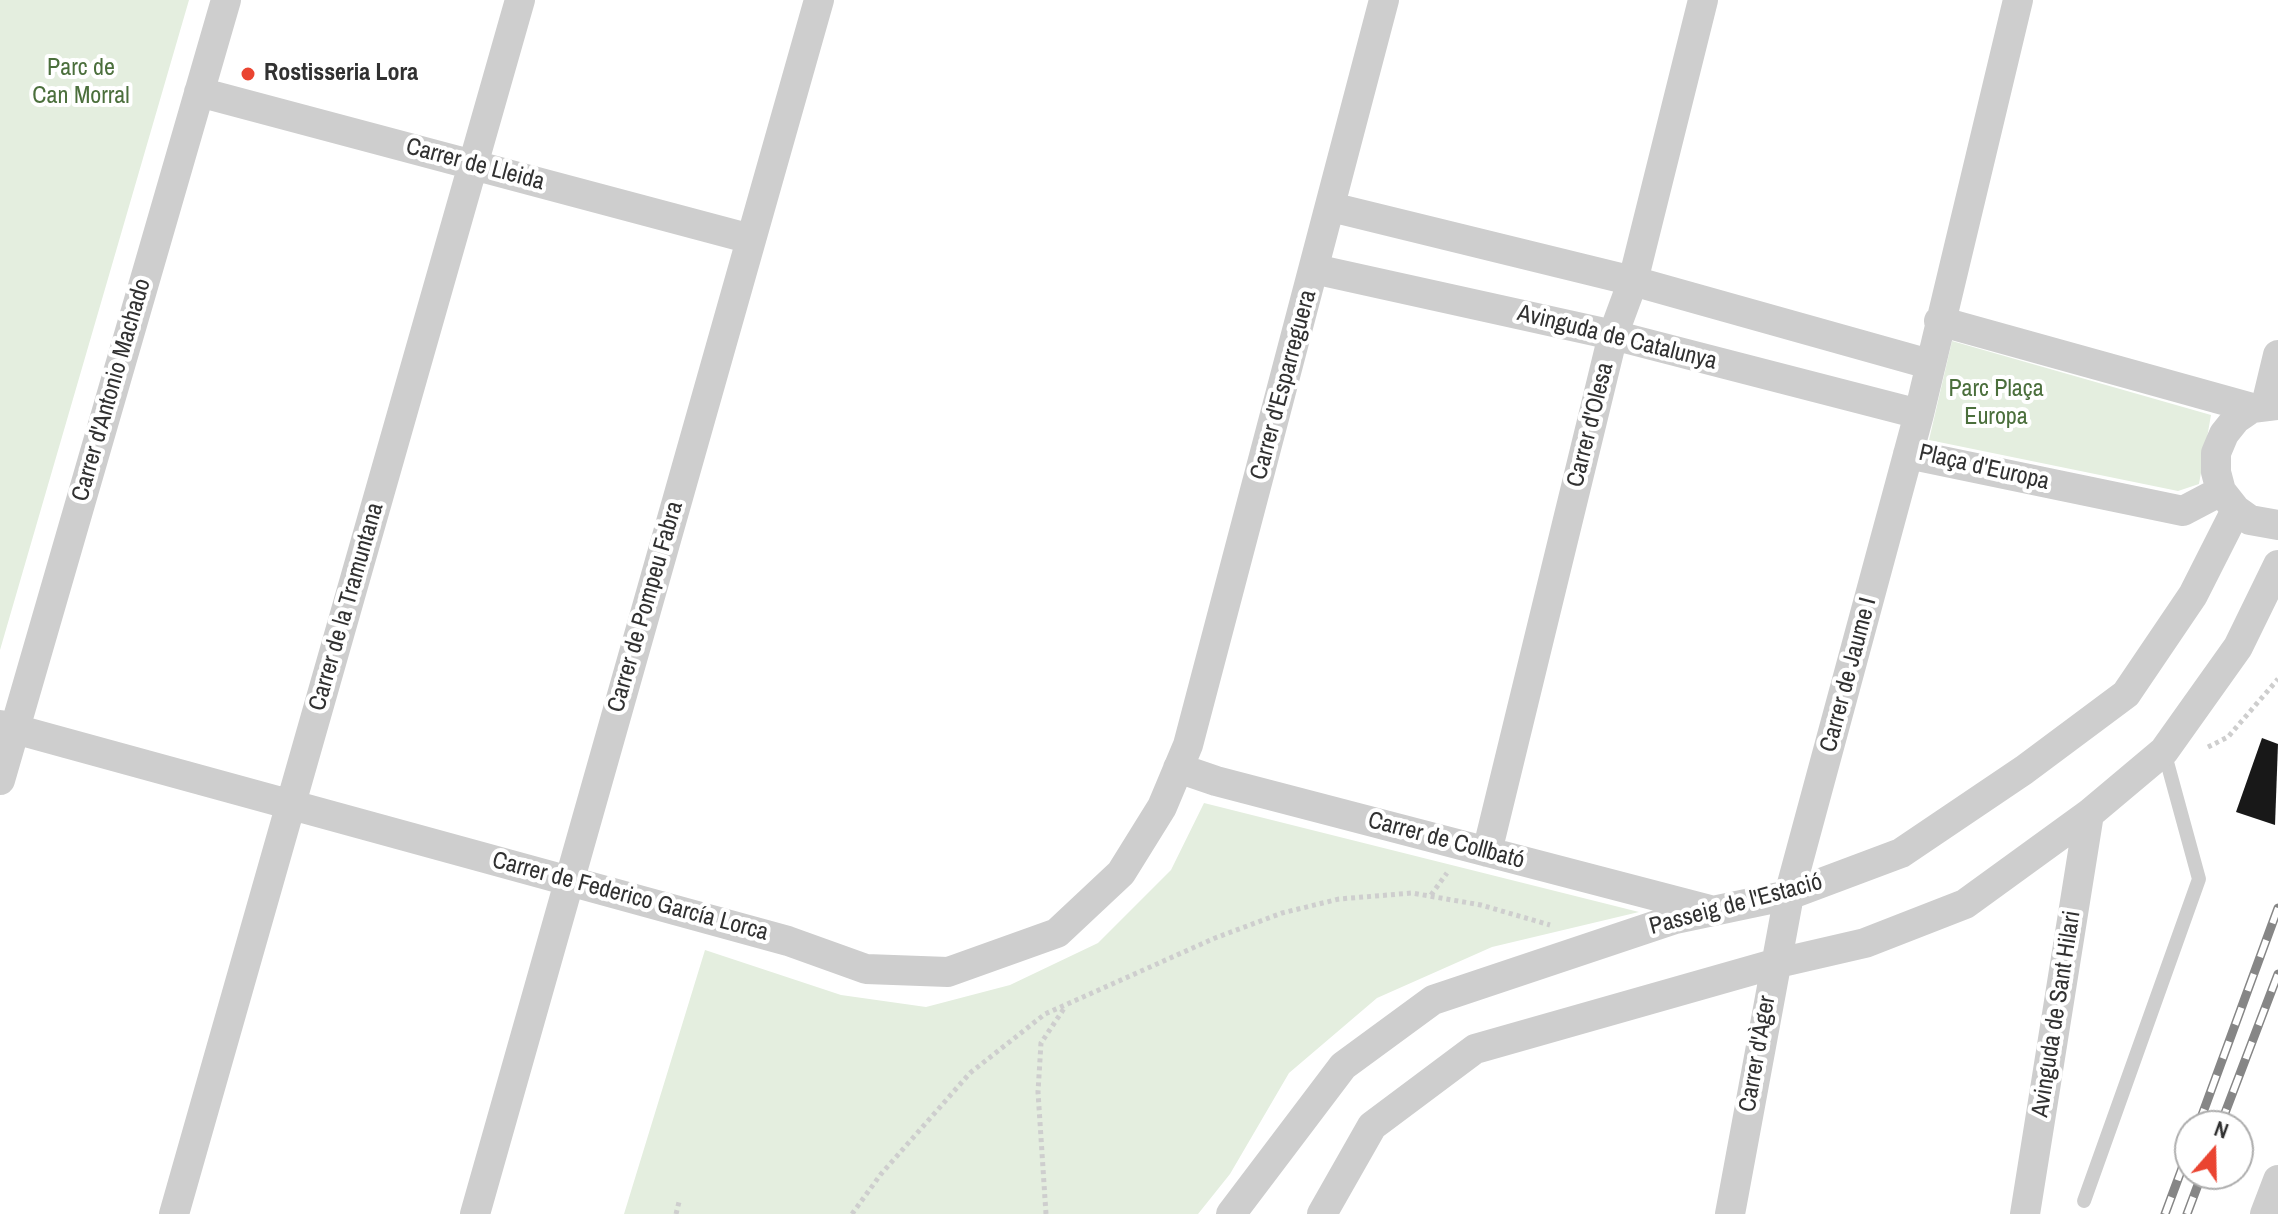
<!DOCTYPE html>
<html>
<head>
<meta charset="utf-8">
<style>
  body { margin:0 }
  #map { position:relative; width:2278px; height:1214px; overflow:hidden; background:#fff; font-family:"Archivo Narrow",sans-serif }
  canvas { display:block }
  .north { position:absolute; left:2174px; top:1110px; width:80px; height:80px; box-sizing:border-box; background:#fff; border:2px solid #adadad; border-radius:50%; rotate:20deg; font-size:22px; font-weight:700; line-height:32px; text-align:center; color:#313131 }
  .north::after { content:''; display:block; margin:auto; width:28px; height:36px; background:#ea4431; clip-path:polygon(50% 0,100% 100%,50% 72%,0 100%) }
</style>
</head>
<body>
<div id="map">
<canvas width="2278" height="1214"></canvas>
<div class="north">N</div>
</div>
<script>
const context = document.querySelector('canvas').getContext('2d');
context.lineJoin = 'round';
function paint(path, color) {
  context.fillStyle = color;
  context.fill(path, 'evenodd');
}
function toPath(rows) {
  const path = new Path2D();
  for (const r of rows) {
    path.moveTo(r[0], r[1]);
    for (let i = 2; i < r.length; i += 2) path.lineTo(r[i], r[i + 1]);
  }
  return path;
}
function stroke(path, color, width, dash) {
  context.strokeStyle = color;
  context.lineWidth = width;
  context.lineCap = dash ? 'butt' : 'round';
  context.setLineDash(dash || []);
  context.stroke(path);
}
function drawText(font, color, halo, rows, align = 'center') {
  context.font = font + ' "Archivo Narrow",sans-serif';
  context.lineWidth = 8;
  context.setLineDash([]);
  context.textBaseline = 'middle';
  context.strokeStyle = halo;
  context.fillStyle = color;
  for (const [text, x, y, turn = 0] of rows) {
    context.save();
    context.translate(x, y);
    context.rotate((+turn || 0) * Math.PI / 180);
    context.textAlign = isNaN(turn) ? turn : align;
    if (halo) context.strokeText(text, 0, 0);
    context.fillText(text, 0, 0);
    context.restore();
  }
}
paint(toPath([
  [0,0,189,0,0,650],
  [1952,341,2211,415,2199,484,2178,491,1929,440],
  [1204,803,1639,912,1492,947,1377,998,1289,1073,1230,1174,1198,1214,624,1214,705,950,841,995,926,1007,1010,985,1098,943,1171,870]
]), '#e4eedf');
paint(toPath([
  [2262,738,2278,744,2275,825,2236,812]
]), '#181818');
stroke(toPath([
  [2208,747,2228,737,2278,679],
  [1431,895,1447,873],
  [676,1214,679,1202],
  [852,1214,881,1174,970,1073,1045,1014,1215,938,1282,913,1339,899,1412,893,1481,905,1550,925],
  [1046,1214,1038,1092,1041,1043,1065,1007]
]), '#cecece', 5, [4, 4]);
stroke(toPath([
  [2084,1201,2199,879,2164,751]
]), '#cecece', 14);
stroke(toPath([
  [199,92,751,239],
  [1331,207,1633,281,1929,364],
  [1314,269,1613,335,1919,414],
  [1939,321,2252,408],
  [2266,405,2278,355],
  [2278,405,2252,408,2236,419,2224,434,2216,453,2216,472,2221,491,2236,510,2250,520,2278,525],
  [1908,454,2183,511,2221,491],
  [0,725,788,941,866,969,948,972,1057,933,1121,873,1162,807,1188,745,1384,0],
  [1178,768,1216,781,1710,910],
  [0,780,226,0],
  [1487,852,1613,335,1633,281,1703,0],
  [174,1214,520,0],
  [475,1214,819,0],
  [1231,1214,1343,1066,1433,1000,1675,919,1789,895,1901,853,2024,770,2126,694,2193,595,2236,510],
  [1322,1214,1372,1126,1475,1049,1774,964,1865,943,1965,904,2089,814,2164,751,2238,647,2278,565],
  [1730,1214,1789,895,1919,414,2018,0],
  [2025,1214,2089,814],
  [2265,1214,2278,1180]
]), '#cecece', 30);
const rail = toPath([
  [2198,1126,2278,908],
  [2220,1126,2278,974],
  [2165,1214,2190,1147],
  [2187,1214,2202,1174]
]);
stroke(rail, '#868686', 9);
stroke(rail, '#fff', 6, [18]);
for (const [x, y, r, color] of [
  [248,74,8,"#ea4431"]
]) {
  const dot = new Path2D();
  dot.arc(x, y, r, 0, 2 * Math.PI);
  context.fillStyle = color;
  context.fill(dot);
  stroke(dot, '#fff', 3);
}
drawText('24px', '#4b6f3c', '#fff', [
  ["Parc de",81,69],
  ["Can Morral",81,97],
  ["Parc Plaça",1996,390],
  ["Europa",1996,418]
]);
drawText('bold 24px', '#313131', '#fff', [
  ["Rostisseria Lora",264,74]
], 'left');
drawText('24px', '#313131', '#fff', [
  ["Carrer de Lleida",475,165,15],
  ["Avinguda de Catalunya",1617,338,14],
  ["Carrer d'Esparreguera",1284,385,-75],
  ["Carrer d'Antonio Machado",112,390,-74],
  ["Carrer d'Olesa",1591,425,-76],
  ["Plaça d'Europa",1984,468,13],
  ["Carrer de la Tramuntana",347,607,-74],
  ["Carrer de Pompeu Fabra",646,607,-74],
  ["Carrer de Jaume I",1849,675,-75],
  ["Carrer de Collbató",1446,841,15],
  ["Carrer de Federico García Lorca",630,897,15],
  ["Passeig de l'Estació",1736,905,-15],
  ["Avinguda de Sant Hilari",2057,1014,-81],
  ["Carrer d'Àger",1758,1054,-80]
]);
</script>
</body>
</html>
